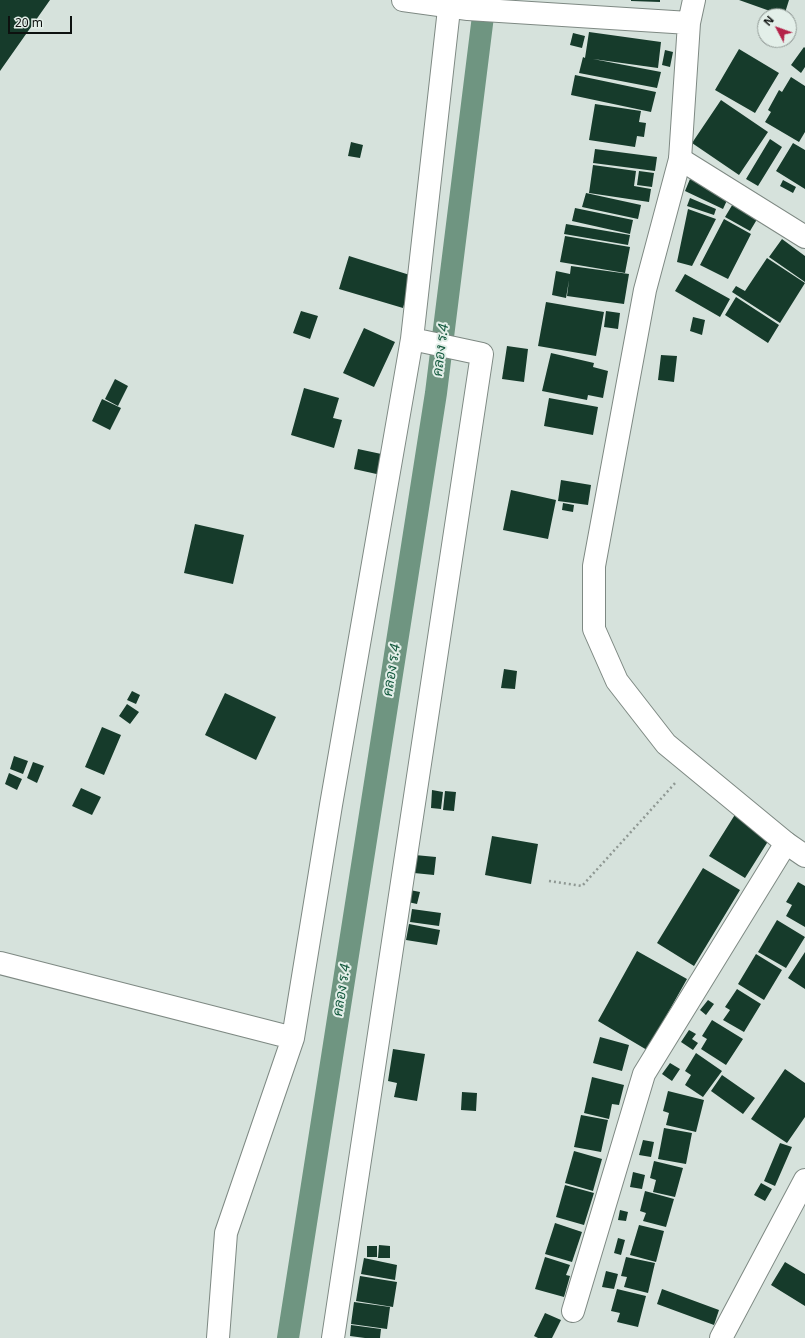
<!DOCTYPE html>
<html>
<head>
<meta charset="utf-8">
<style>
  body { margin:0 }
  #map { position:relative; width:805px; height:1338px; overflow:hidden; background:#d6e2dc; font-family:"Noto Sans",sans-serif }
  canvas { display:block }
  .north { position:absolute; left:757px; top:8px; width:40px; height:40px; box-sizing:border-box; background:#e3efe9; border:1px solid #8d9692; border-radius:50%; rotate:311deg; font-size:11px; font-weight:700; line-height:16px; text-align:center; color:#0d110f }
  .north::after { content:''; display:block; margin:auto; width:14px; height:18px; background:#b42349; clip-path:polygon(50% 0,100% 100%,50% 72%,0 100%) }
  .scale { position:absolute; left:8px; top:16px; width:64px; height:18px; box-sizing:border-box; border:2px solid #0d110f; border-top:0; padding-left:5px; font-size:12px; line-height:14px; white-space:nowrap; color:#0d110f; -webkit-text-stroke:3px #e3efe9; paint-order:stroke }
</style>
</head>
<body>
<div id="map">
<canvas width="805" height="1338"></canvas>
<div class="north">N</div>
<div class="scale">20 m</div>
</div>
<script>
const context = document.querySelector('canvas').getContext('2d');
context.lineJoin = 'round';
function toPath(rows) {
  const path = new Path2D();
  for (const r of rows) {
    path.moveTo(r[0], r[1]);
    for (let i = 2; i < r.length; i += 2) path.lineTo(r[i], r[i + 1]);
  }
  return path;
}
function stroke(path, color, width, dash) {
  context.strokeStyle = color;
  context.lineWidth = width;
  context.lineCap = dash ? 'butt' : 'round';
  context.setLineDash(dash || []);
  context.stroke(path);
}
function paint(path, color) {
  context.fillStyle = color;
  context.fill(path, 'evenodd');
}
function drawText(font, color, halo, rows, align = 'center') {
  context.font = font + ' "Noto Sans",Sarabun,sans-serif';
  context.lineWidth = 4;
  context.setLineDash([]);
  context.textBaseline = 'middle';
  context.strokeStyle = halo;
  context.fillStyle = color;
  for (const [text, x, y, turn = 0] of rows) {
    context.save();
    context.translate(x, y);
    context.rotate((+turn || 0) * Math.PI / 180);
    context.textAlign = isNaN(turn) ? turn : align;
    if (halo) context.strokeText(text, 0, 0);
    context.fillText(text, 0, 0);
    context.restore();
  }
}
stroke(toPath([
  [288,1338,436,393,485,0]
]), '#6f9581', 22);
paint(toPath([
  [0,0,50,0,0,71],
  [631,0,660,0,660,2,631,1],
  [739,0,789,0,784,16],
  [589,32,661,42,658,68,593,59,661,72,657,88,579,73,583,57,585,58],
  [573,33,585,36,582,48,570,45],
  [804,47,805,48,805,67,801,73,791,65],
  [739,49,779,73,755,113,715,90],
  [665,50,673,52,670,67,662,65],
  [575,75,656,92,651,112,571,95],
  [791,77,805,86,805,132,799,142,765,122,771,112,768,110,779,90,782,92],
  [721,100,768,132,739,175,692,143],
  [595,104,641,111,639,122,646,123,644,137,637,136,635,147,589,140],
  [770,139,782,147,758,186,746,179],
  [351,142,363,145,360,158,348,156],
  [793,143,805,150,805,189,776,171],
  [595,149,657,157,655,171,593,163],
  [593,165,636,171,634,186,651,189,649,202,589,193],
  [639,171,654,173,652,187,637,185],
  [690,179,729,196,723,209,685,191],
  [783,180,796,187,793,193,780,186],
  [586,193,641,205,638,219,582,207],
  [690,198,716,209,714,215,687,206],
  [734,202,759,216,750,231,725,217],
  [575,208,633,220,630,234,572,221],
  [688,209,716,219,692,266,677,262],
  [724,219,751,234,728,279,700,265],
  [566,224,630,235,628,245,564,234],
  [565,236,630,247,625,273,560,262],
  [782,239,805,256,805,282,769,257],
  [349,256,413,276,403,308,339,289],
  [767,258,805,283,780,323,732,292,736,286,745,291],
  [571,266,629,274,624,304,567,296,569,280,566,298,552,295,556,271,570,274],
  [685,274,730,299,720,317,675,291],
  [736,297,779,325,768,343,725,315],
  [546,302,604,312,596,356,538,346],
  [301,311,318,316,310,339,293,333],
  [606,311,620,313,618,329,604,327],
  [693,317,705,320,702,335,690,331],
  [364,328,395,342,374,387,343,373],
  [507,346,528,349,524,382,502,379],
  [551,353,594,363,593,367,608,371,603,398,588,395,587,400,542,391],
  [661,355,677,356,674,382,658,380],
  [115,379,128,386,118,406,105,399],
  [304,388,339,398,333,418,342,420,334,448,291,435],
  [549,398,598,407,593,435,544,426],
  [102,399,121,408,110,430,92,421],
  [358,449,386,455,381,475,354,469],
  [561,480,591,485,588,505,558,501],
  [511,490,556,500,548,539,503,530],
  [563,503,574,505,573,512,562,510],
  [195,524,244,535,233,584,184,573],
  [504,669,517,671,515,689,501,688],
  [132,691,140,695,136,704,127,700],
  [225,693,276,717,256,760,205,735],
  [127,704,139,712,130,724,119,716],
  [102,727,121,735,104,775,85,767],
  [14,756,28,761,23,774,10,769],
  [33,762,44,766,37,783,27,778],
  [9,773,22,779,17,790,5,784],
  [81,788,101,797,92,815,72,806],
  [432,790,443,792,441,809,431,808],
  [445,791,456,792,454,811,443,810],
  [736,813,772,835,745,878,709,856],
  [492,836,538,844,531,884,485,875],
  [415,855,436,857,434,875,414,873],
  [703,868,740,890,694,966,657,943],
  [798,882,805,886,805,927,786,916,792,905,786,902],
  [410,890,420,892,417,904,408,902],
  [412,909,441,913,439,926,410,922],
  [777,920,805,937,786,968,758,952],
  [409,924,440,930,437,945,406,940],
  [637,951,687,979,647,1050,598,1021],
  [805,952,805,989,788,978],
  [756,954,782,970,764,1000,738,984],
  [737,989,761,1004,744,1032,723,1020,730,1010,725,1007],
  [708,1000,714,1004,706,1015,700,1010],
  [712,1020,743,1039,726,1065,701,1049,707,1039,702,1036],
  [689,1030,696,1034,692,1039,698,1043,693,1050,681,1042],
  [600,1037,629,1045,622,1071,593,1063],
  [393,1049,425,1054,417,1101,394,1097,397,1083,388,1081],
  [696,1053,722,1071,703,1097,685,1085,691,1075,685,1071],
  [670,1063,680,1069,672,1081,662,1074],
  [785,1069,805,1083,805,1117,787,1143,751,1119],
  [722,1075,755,1098,743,1114,711,1091],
  [592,1077,624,1085,619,1105,612,1104,609,1119,584,1113],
  [668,1091,704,1100,696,1132,666,1125,669,1113,663,1111],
  [462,1092,477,1093,476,1111,461,1110],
  [581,1115,608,1120,601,1152,574,1147],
  [664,1128,692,1133,686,1164,658,1159],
  [643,1140,654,1142,651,1157,639,1155],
  [780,1143,792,1147,775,1186,764,1181],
  [574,1151,602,1159,593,1191,565,1183],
  [654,1161,683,1168,675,1197,653,1192,656,1180,650,1178],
  [633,1172,645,1175,642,1189,630,1187],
  [761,1183,772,1189,765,1201,754,1195],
  [565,1185,594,1193,584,1225,556,1217],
  [645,1191,674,1199,666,1227,643,1221,646,1213,640,1211],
  [620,1210,628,1212,626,1221,618,1220],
  [555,1223,582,1232,572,1262,545,1254],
  [639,1225,664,1231,656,1262,630,1255],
  [618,1238,625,1240,621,1255,614,1253],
  [379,1245,390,1246,390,1258,378,1258],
  [367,1246,377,1246,377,1257,367,1257],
  [545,1257,570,1265,566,1275,570,1276,564,1297,535,1289],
  [626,1257,655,1263,648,1293,624,1287,627,1277,621,1276],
  [364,1258,397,1265,395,1280,361,1274],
  [785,1262,805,1274,805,1306,771,1285],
  [606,1271,618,1274,614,1289,602,1287],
  [360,1276,397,1282,393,1307,356,1301],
  [617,1289,646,1296,638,1327,617,1322,620,1313,611,1311],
  [662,1289,719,1310,714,1325,657,1304],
  [354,1302,390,1307,387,1329,351,1324],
  [545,1313,561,1320,552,1338,538,1338,534,1336],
  [351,1325,381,1329,380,1338,365,1338,350,1336]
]), '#163b2b');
const street = toPath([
  [680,159,805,237],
  [0,963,293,1038],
  [573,1311,644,1074,786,843],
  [218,1338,226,1233,293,1038,331,805,412,339,450,0],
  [333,1338,482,354,412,339],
  [721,1338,805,1180]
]);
const secondary = toPath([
  [403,0,468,9,689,23],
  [694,0,689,23,680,159,645,290,594,566,594,629,617,681,666,744,786,843,805,856]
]);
stroke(street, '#7e8983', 24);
stroke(secondary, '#7e8983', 24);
stroke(toPath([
  [549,881,582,886,677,781]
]), '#8f9893', 2.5, [2, 3]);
stroke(street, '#fff', 22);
stroke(secondary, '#fff', 22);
drawText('italic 14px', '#145a3e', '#e3efe9', [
  ["คลอง ร.4",441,350,-83],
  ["คลอง ร.4",392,670,-81],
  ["คลอง ร.4",342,990,-81]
]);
</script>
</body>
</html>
